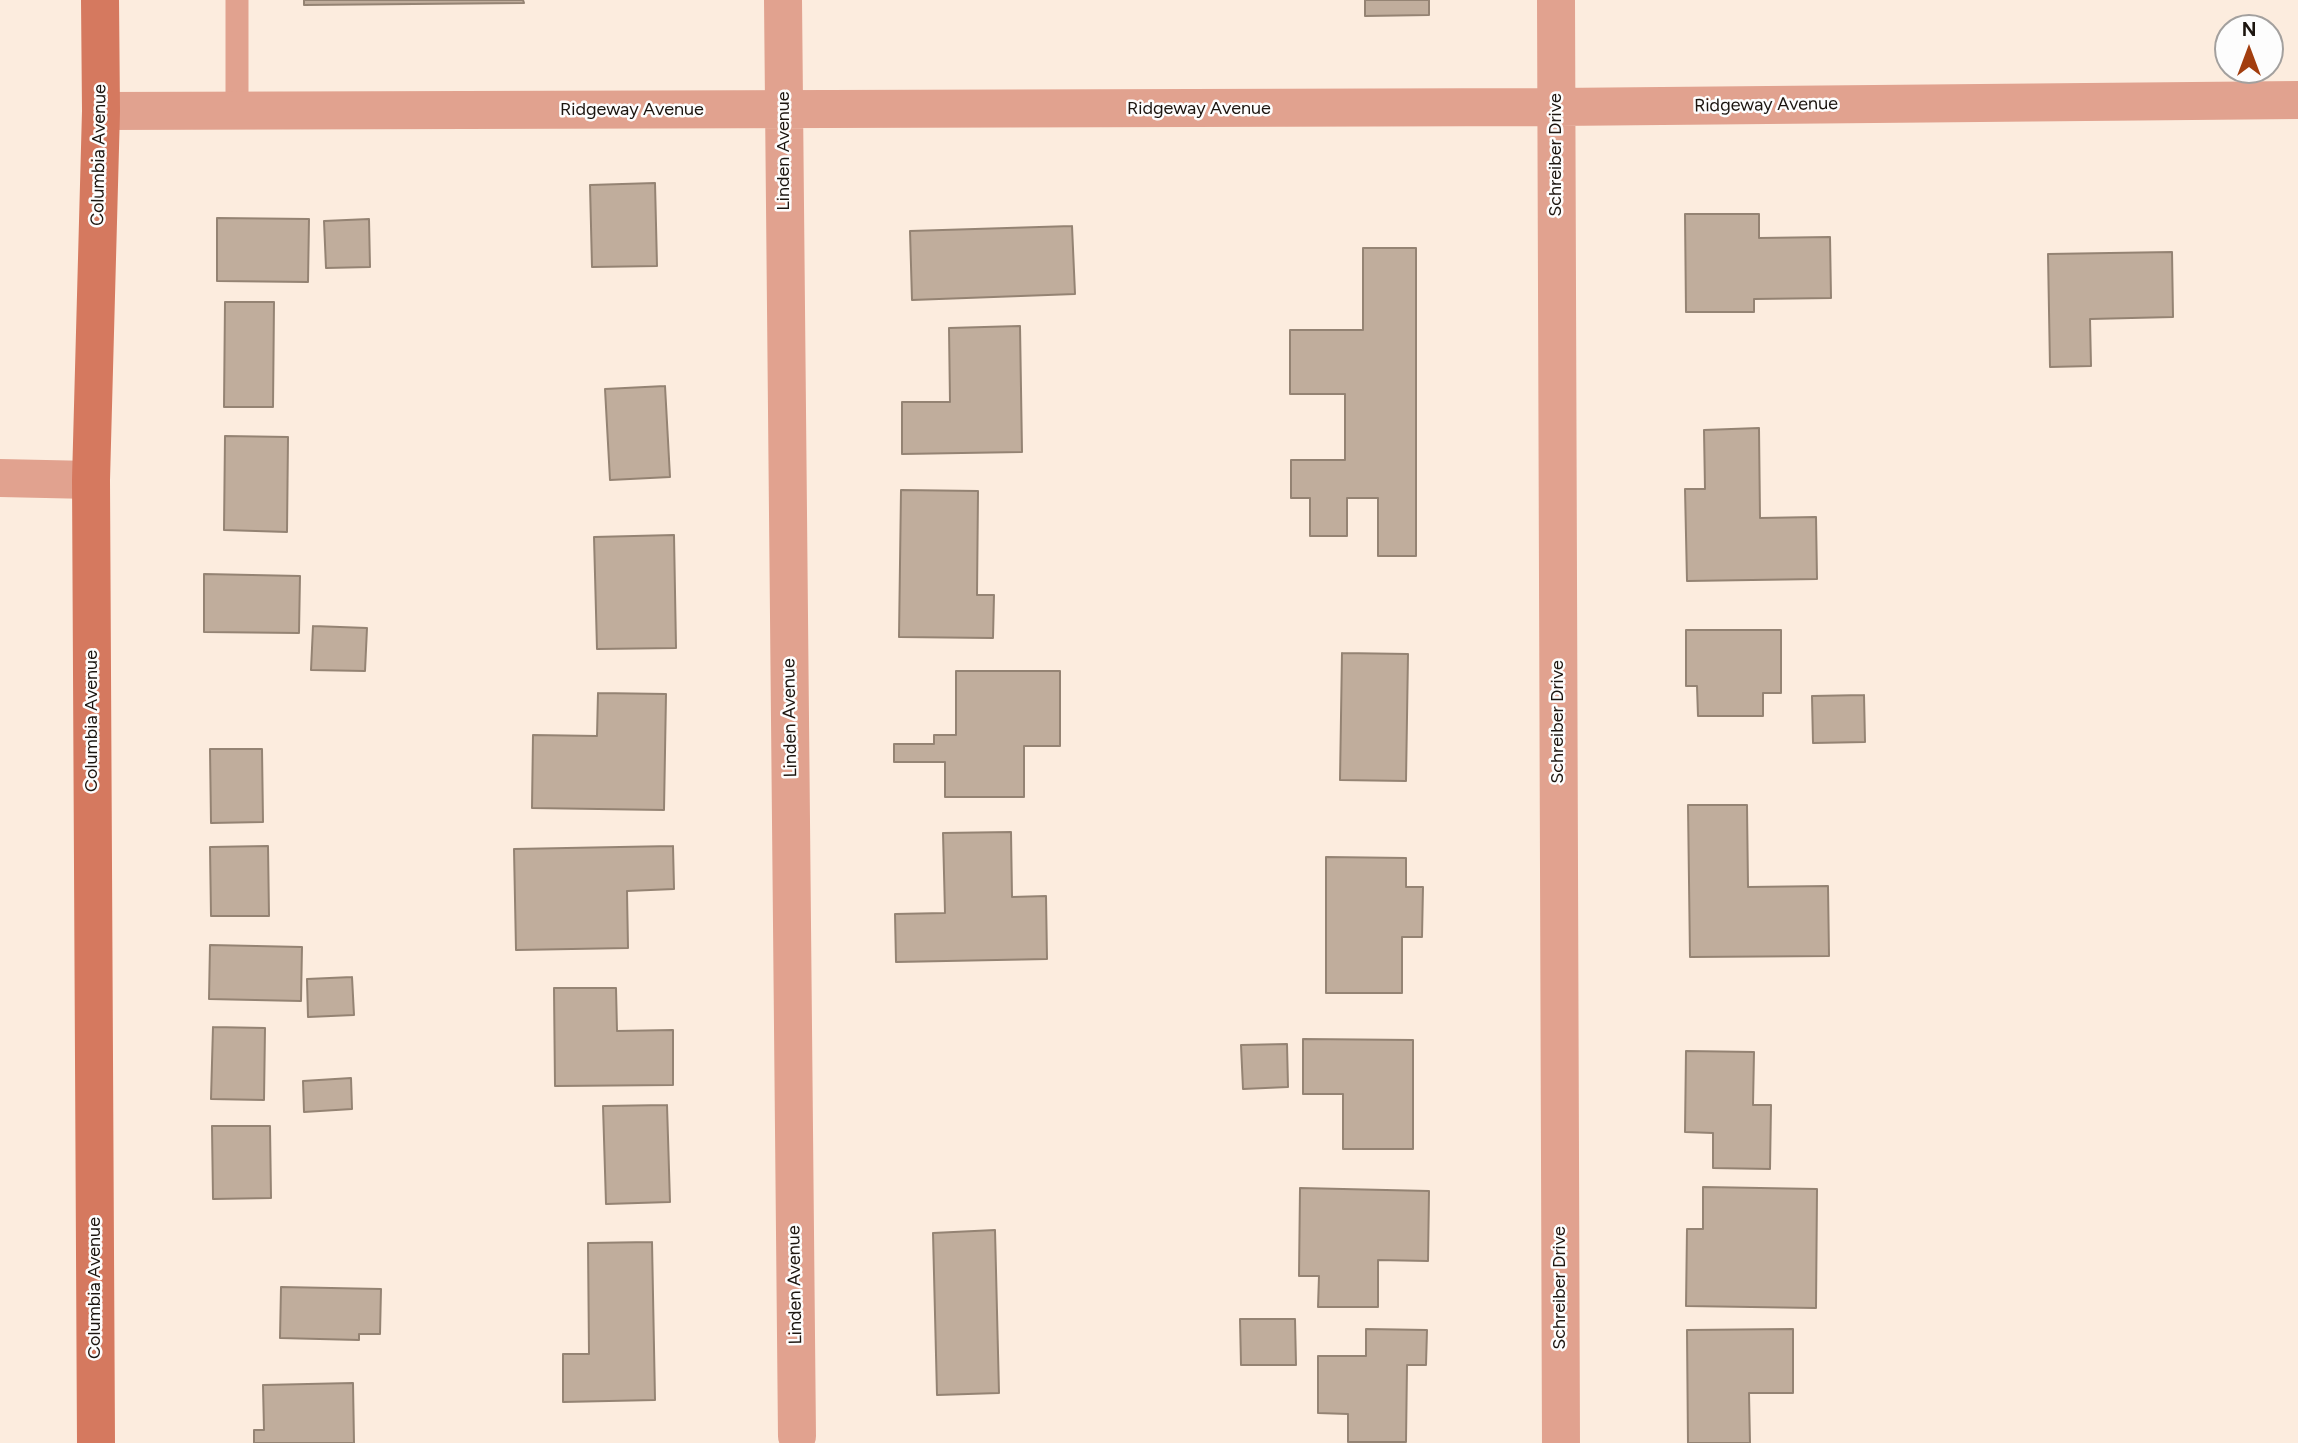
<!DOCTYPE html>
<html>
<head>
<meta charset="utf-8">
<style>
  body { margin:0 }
  #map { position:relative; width:2298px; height:1443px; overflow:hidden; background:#fcecde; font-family:Figtree,sans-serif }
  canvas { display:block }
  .north { position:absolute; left:2214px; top:14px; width:70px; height:70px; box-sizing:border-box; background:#fdfdfd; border:2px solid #a3a09e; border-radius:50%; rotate:0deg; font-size:19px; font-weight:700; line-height:28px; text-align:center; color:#1c150f }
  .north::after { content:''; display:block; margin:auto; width:24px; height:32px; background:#a23e0f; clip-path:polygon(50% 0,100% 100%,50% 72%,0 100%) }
</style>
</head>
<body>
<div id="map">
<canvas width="2298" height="1443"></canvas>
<div class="north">N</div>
</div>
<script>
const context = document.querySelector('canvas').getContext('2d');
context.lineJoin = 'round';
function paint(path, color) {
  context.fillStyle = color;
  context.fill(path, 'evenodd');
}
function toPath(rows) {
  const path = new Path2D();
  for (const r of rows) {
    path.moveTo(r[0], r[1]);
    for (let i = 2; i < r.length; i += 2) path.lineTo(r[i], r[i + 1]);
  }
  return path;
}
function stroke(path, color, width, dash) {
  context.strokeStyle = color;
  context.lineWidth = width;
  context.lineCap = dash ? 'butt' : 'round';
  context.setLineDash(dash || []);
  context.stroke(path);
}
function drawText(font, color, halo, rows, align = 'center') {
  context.font = font + ' Figtree,sans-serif';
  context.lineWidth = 5;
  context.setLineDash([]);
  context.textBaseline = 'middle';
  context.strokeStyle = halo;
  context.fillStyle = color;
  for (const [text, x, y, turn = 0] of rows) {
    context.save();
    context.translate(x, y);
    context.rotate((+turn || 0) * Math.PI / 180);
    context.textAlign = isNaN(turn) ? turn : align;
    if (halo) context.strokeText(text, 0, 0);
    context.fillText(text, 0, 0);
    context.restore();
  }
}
const building = toPath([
  [304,0,523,0,524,3,304,5,304,0],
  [1365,0,1429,0,1429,15,1365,16,1365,0],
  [655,183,657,266,592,267,590,185,655,183],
  [1685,214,1759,214,1759,238,1830,237,1831,298,1754,299,1754,312,1686,312,1685,214],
  [217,218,309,219,308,282,217,281,217,218],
  [369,219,370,267,326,268,324,221,369,219],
  [1072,226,1075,294,912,300,910,231,1072,226],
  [1363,248,1416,248,1416,556,1378,556,1378,498,1347,498,1347,536,1310,536,1310,498,1291,498,1291,460,1345,460,1345,394,1290,394,1290,330,1363,330,1363,248],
  [2172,252,2173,317,2090,319,2091,366,2050,367,2048,254,2172,252],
  [225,302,274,302,273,407,224,407,225,302],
  [1020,326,1022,452,902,454,902,402,950,402,949,328,1020,326],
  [665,386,670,477,610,480,605,389,665,386],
  [1759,428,1760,518,1816,517,1817,579,1687,581,1685,489,1705,489,1704,430,1759,428],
  [225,436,288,437,287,532,224,530,225,436],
  [901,490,978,491,977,595,994,595,993,638,899,637,901,490],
  [674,535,676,648,597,649,594,537,674,535],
  [204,574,300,576,299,633,204,632,204,574],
  [313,626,367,628,365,671,311,670,313,626],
  [1686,630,1781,630,1781,693,1763,693,1763,716,1698,716,1697,686,1686,686,1686,630],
  [1342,653,1408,654,1406,781,1340,780,1342,653],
  [956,671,1060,671,1060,746,1024,746,1024,797,945,797,945,762,894,762,894,744,934,744,934,735,956,735,956,671],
  [598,693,666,694,664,810,532,808,533,735,597,736,598,693],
  [1864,695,1865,742,1813,743,1812,696,1864,695],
  [210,749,262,749,263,822,211,823,210,749],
  [1688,805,1747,805,1748,887,1828,886,1829,956,1690,957,1688,805],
  [1011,832,1012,897,1046,896,1047,959,896,962,895,914,945,913,943,833,1011,832],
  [268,846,269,916,211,916,210,847,268,846],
  [673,846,674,889,627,891,628,948,516,950,514,849,673,846],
  [1326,857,1406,858,1406,887,1423,887,1422,937,1402,937,1402,993,1326,993,1326,857],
  [210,945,302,947,301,1001,209,999,210,945],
  [352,977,354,1015,308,1017,307,979,352,977],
  [554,988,616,988,617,1031,673,1030,673,1085,555,1086,554,988],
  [213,1027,265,1028,264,1100,211,1099,213,1027],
  [1303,1039,1413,1040,1413,1149,1343,1149,1343,1094,1303,1094,1303,1039],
  [1287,1044,1288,1087,1243,1089,1241,1045,1287,1044],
  [1686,1051,1754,1052,1753,1105,1771,1105,1770,1169,1713,1168,1713,1133,1685,1132,1686,1051],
  [351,1078,352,1109,304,1112,303,1081,351,1078],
  [667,1105,670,1202,606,1204,603,1106,667,1105],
  [212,1126,270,1126,271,1198,213,1199,212,1126],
  [1703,1187,1817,1189,1816,1308,1686,1306,1687,1229,1703,1229,1703,1187],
  [1300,1188,1429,1191,1428,1261,1378,1260,1378,1307,1318,1307,1319,1276,1299,1276,1300,1188],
  [995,1230,999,1393,937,1395,933,1233,995,1230],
  [652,1242,655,1400,563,1402,563,1354,589,1354,588,1243,652,1242],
  [281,1287,381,1289,380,1334,359,1334,359,1340,280,1338,281,1287],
  [1240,1319,1295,1319,1296,1365,1241,1365,1240,1319],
  [1366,1329,1427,1330,1426,1365,1407,1365,1406,1442,1348,1442,1348,1414,1318,1413,1318,1356,1366,1356,1366,1329],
  [1793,1329,1793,1393,1749,1393,1750,1443,1688,1443,1687,1330,1793,1329],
  [353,1383,354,1443,254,1443,254,1430,264,1430,263,1385,353,1383]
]);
paint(building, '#c0ad9c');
stroke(building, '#948373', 2);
stroke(toPath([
  [237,0,237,111]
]), '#e1a28f', 23);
stroke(toPath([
  [783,0,797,1436],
  [1556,0,1561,1443],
  [101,111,1556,107,2298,100],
  [0,478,91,480]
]), '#e1a28f', 38);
stroke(toPath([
  [96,1443,91,480,101,111,100,0]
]), '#d5795f', 38);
drawText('18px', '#1c150f', '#fdfdfd', [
  ["Ridgeway Avenue",1766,105,-1],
  ["Ridgeway Avenue",1199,109],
  ["Ridgeway Avenue",632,110],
  ["Linden Avenue",784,151,-90],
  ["Columbia Avenue",99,155,-89],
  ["Schreiber Drive",1556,155,-90],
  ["Linden Avenue",790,718,-91],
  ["Columbia Avenue",92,721,-90],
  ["Schreiber Drive",1558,722,-90],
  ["Linden Avenue",795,1285,-91],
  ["Columbia Avenue",95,1288,-90],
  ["Schreiber Drive",1560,1288,-90]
]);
</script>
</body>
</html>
